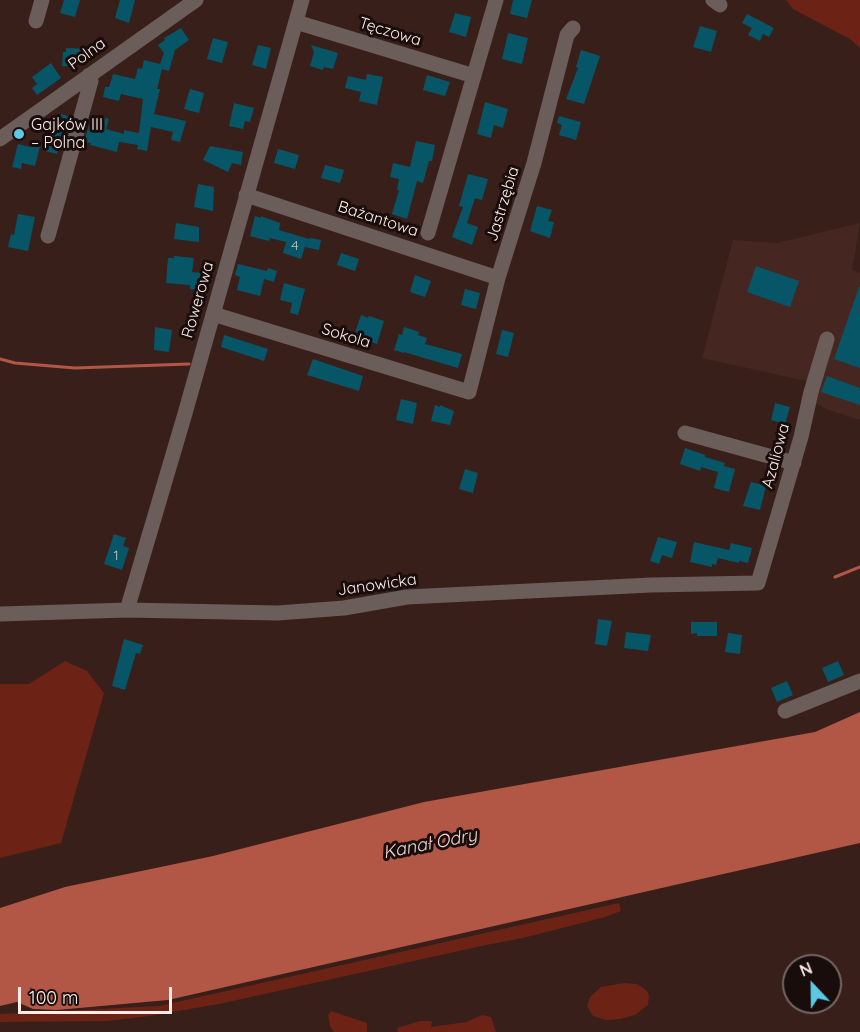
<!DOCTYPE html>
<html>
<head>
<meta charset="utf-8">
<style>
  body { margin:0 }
  #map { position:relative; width:860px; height:1032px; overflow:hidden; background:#381f1a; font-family:Quicksand,sans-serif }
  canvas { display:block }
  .north { position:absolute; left:782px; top:954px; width:60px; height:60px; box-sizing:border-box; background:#180d0a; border:2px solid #746663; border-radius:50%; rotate:338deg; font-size:16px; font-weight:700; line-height:24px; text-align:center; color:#fdebe8 }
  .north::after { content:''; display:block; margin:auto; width:21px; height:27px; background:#5bc8e6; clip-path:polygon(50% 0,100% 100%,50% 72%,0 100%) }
  .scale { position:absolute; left:18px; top:987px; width:154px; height:27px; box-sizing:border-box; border:3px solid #fdebe8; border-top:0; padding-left:8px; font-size:18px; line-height:21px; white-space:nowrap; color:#fdebe8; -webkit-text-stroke:4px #180d0a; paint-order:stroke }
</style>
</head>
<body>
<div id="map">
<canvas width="860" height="1032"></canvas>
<div class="north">N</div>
<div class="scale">100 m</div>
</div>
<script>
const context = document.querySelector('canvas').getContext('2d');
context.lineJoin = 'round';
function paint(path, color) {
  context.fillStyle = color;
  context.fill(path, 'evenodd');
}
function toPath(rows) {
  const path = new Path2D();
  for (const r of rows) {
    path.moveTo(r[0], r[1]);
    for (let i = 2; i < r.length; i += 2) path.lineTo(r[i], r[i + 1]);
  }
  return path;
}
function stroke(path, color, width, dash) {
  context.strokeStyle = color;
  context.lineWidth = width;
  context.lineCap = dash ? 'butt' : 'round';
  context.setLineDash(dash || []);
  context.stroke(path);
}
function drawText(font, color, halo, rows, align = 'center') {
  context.font = font + ' Quicksand,sans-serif';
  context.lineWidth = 6;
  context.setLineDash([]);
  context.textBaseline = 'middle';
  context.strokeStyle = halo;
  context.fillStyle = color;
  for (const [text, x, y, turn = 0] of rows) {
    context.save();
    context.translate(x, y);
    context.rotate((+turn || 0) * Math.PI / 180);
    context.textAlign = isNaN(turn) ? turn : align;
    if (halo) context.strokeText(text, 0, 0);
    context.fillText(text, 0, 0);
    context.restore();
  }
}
paint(toPath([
  [860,223,852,270,860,273,860,420,828,410,813,402,806,381,702,358,733,240,777,243]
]), '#462620');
paint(toPath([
  [786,0,860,0,860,48,850,39,793,9],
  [65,661,87,671,104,693,61,843,0,858,0,684,29,684],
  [619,903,621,911,605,917,523,938,486,945,219,1004,149,1016,107,1021,0,1022,0,1014,159,1006],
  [624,983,637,984,646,990,649,995,648,1005,635,1015,620,1019,606,1020,593,1016,587,1006,590,997,601,987],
  [331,1011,367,1023,367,1032,334,1032,330,1026,328,1015],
  [482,1015,491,1017,496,1032,398,1032,397,1028,420,1021,432,1021,431,1027,466,1022]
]), '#6c2316');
paint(toPath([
  [860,712,860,843,168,1000,57,1010,33,1009,17,1002,0,1006,0,908,65,887,213,856,424,802,815,732]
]), '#b25645');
stroke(toPath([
  [0,359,15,363,75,368,189,364],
  [835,577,860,567]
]), '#b25645', 3);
paint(toPath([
  [64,0,80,0,75,17,60,13],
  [120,0,135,0,129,23,115,18],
  [513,0,532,0,527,18,510,14],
  [455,13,471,17,466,37,449,32],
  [747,14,774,28,769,37,763,34,760,41,748,35,752,28,742,23],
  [700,26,717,31,711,52,693,47],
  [181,28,189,40,175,50,169,71,162,69,157,89,160,89,154,114,186,121,180,142,171,140,173,132,151,127,147,151,137,149,138,145,119,142,117,152,90,145,91,143,84,142,89,125,94,126,97,116,109,119,106,129,124,134,124,130,139,133,143,99,121,94,119,101,103,97,105,87,109,87,113,74,135,79,138,68,142,69,144,60,160,64,164,53,158,45,165,40,164,38],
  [508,33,528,38,522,64,502,59],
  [213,38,228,42,222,63,207,59],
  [258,45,271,48,266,69,252,65],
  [311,45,338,53,333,69,324,67,323,70,310,66,314,52],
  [66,48,89,49,89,58,85,58,85,61,74,61,74,66,62,66,63,52,66,52],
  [581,50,600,56,584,104,566,99,578,68,576,67],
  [51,63,61,78,37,95,32,88,37,84,32,77],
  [367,74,383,77,377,105,359,101,361,92,345,88,348,76,366,80],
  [427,75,450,82,445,96,423,90],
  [190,89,204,93,199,113,184,109],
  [485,102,508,109,503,128,494,125,491,138,477,134],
  [234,103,254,108,250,122,245,121,243,129,229,126],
  [61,114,71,117,61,151,58,150,57,154,45,151,53,125,57,126],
  [559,116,581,122,576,140,559,135,562,125,557,123],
  [416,141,435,145,432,161,429,161,423,183,417,181,407,219,392,214,399,190,397,190,399,179,390,177,393,163,410,167],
  [18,144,30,147,31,144,40,146,35,166,22,163,21,169,12,167],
  [210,146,243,152,241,165,232,163,228,172,203,160],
  [278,149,299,155,295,169,274,163],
  [325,165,344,170,340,183,321,178],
  [468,174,488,179,482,200,475,198,467,223,478,227,472,245,452,237,463,207,459,206],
  [198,184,214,187,213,211,194,207],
  [537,206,552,210,548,221,554,222,550,238,530,231],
  [18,214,35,217,28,251,8,247,11,234,14,235],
  [255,216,261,218,261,216,280,223,279,230,309,239,310,238,321,240,319,250,305,247,301,259,283,253,286,242,270,238,269,241,250,236],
  [176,223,199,227,199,242,174,239],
  [341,253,359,259,355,271,337,265],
  [174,256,194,258,192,272,203,273,201,290,190,289,190,285,166,283,168,258,174,258],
  [238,264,267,271,268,268,277,271,274,282,264,279,260,296,237,290,240,277,235,275],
  [756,266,799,281,790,307,747,292],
  [415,275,431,281,425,297,410,292],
  [284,283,305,289,298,315,290,313,292,303,280,300],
  [859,287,860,287,860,368,834,359],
  [465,289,480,293,476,309,461,305],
  [361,315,368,318,369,316,384,321,377,344,354,336],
  [155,327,172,330,169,352,154,350],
  [404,327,419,332,418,335,427,338,425,344,462,354,458,368,404,352,404,353,394,350,399,334,402,335],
  [502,330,514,333,508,357,496,354],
  [224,335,268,349,264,361,221,347],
  [313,359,363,376,359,391,307,375],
  [827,376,860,388,860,405,821,392],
  [401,399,417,403,413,424,396,420],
  [775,403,790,407,785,424,771,420],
  [435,405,440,407,440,405,454,411,450,425,431,421],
  [685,448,705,455,705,457,725,463,724,466,735,469,729,492,714,488,718,472,701,467,700,471,680,464],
  [465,469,478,473,473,493,459,489],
  [751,482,766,486,760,510,743,506],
  [114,534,126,538,123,546,129,548,122,570,104,564],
  [658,537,677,542,672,558,662,555,659,564,650,561],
  [694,542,729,550,731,543,752,548,748,563,739,561,739,563,718,558,716,565,712,564,712,567,690,562],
  [598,619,612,621,607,646,595,644],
  [691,622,717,622,717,636,697,636,697,633,691,634],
  [626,632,651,635,648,651,624,648],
  [728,633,742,635,740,654,725,652],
  [124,639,143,645,140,654,136,653,125,690,112,686],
  [838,661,844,675,828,682,822,668],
  [787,681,793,695,777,702,771,688]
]), '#075668');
stroke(toPath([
  [713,0,720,5],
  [36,21,42,0],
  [296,22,474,76],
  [0,139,196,0],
  [246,195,498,278],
  [428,233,496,0],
  [48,236,91,81,89,75],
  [213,314,469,392,498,278,534,163,564,47,567,35,573,28],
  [685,433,794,463],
  [127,610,184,417,302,0],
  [0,614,127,610,278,613,344,608,407,597,651,585,758,583,801,437,811,392,827,339],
  [785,711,860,681]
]), '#6a5d5a', 15);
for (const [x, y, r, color] of [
  [19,134,6,"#5bc8e6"]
]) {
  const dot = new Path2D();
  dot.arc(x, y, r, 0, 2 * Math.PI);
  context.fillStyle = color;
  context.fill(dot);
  stroke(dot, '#180d0a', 2);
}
drawText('14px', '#c0c6c8', null, [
  ["4",295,246],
  ["1",116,556]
]);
drawText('16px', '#fdebe8', '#180d0a', [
  ["Tęczowa",390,32,17],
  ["Polna",87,54,-36],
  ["Jastrzębia",503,204,-73],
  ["Bażantowa",378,219,18],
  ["Rowerowa",198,300,-74],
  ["Sokola",346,336,17],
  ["Azaliowa",776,456,-75],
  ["Janowicka",377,585,-8]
]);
drawText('16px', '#fdebe8', '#180d0a', [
  ["Gajków III",31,125],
  ["– Polna",31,143]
], 'left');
drawText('italic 18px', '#f4d9d4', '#180d0a', [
  ["Kanał Odry",430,844,-11]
]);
</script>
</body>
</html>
